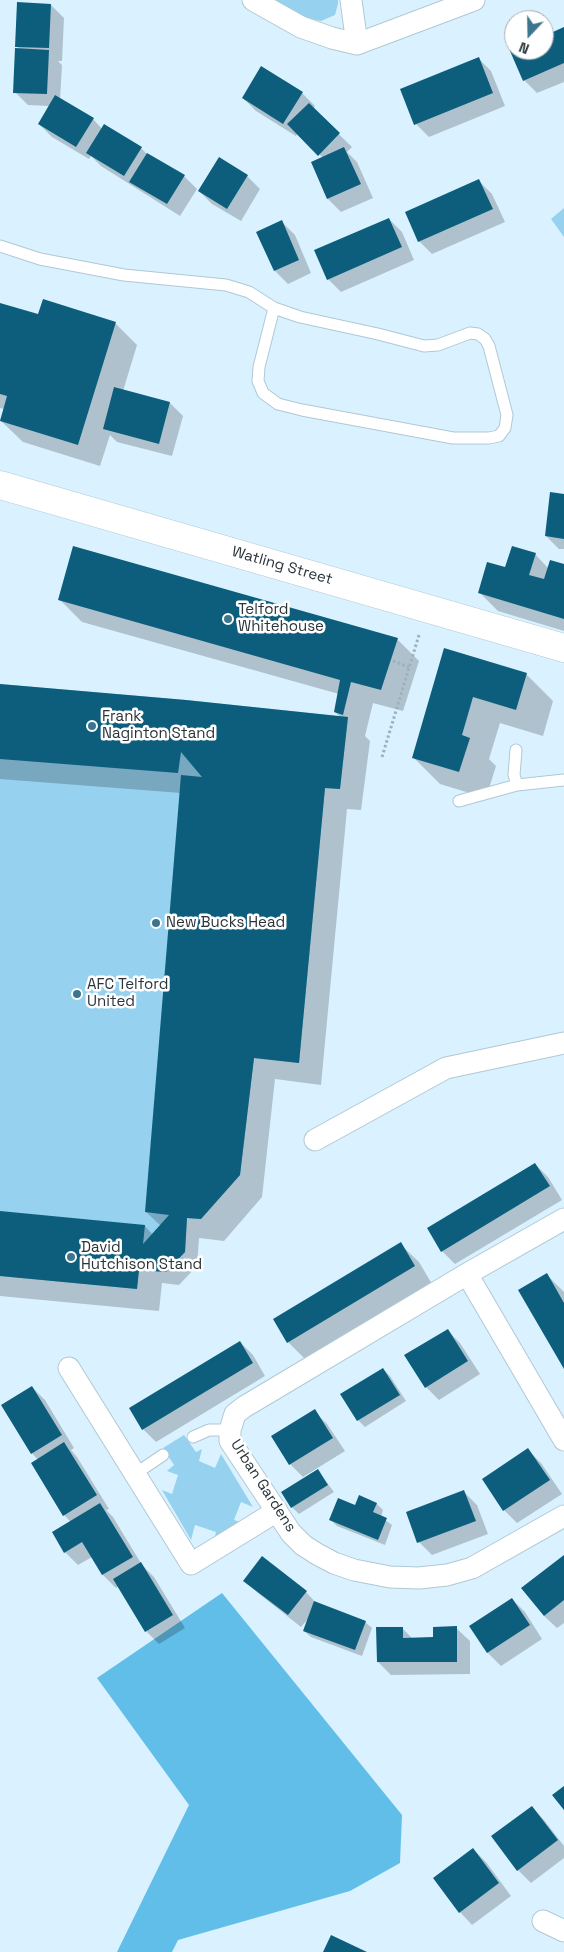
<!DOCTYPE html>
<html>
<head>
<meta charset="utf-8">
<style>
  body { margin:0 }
  #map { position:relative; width:564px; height:1952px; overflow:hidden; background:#daf2ff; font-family:"Space Grotesk",sans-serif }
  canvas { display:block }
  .north { position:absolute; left:504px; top:10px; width:50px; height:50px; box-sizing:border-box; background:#fff; border:1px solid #a9adaf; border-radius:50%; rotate:201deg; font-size:14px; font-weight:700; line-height:20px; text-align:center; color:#293338 }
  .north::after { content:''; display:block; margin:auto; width:18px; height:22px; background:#3d758f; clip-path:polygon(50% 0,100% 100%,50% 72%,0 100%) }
</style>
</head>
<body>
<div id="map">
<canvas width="564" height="1952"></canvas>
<div class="north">N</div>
</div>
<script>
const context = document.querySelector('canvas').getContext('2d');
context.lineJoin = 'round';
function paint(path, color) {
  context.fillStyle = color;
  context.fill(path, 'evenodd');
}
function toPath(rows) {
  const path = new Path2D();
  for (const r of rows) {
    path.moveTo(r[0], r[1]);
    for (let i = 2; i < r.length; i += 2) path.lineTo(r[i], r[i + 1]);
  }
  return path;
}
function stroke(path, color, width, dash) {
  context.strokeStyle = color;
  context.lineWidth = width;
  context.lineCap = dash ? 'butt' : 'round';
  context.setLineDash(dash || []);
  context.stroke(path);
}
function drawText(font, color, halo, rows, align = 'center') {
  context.font = font + ' "Space Grotesk",sans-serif';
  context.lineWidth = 5;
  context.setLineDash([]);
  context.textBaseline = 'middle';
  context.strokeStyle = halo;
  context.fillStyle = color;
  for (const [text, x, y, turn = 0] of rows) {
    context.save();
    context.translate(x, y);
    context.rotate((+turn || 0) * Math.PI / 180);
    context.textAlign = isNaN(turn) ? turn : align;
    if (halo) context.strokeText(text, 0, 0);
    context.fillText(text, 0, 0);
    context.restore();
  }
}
paint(toPath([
  [272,0,338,0,338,4,335,15,321,21,295,16],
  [564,208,564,237,551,219],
  [0,684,186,700,348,717,340,789,325,788,299,1063,254,1058,240,1175,201,1219,187,1218,185,1252,166,1272,139,1270,137,1289,0,1276],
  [184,1435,196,1452,202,1449,199,1461,215,1468,221,1454,253,1507,241,1502,234,1520,246,1524,213,1544,216,1532,195,1525,191,1540,162,1490,172,1494,178,1475,167,1471,174,1465,163,1448]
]), '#96d2ef');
paint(toPath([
  [222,1593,402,1815,400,1863,350,1891,178,1940,172,1952,117,1952,189,1805,97,1678]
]), '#61bee8');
paint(toPath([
  [51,5,64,18,62,61,58,61,62,65,60,100,93,119,102,129,141,148,147,154,184,176,197,189,180,216,101,166,91,156,89,159,52,137,39,124,50,106,28,105,15,92,20,50,17,46],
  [564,30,564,82,537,93,524,80,544,50,544,37],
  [478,58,491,71,505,106,429,137,416,124],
  [302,93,315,106,313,109,352,147,347,152,357,162,373,198,341,212,328,199,312,163,323,158,298,133,296,136,256,111,243,98],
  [247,176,260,189,241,221,212,204,199,191],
  [479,181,492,194,505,222,432,254,419,241],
  [389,219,402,232,414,260,341,292,328,279],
  [282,222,295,235,311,273,288,284,275,271],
  [0,304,39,316,115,323,137,345,123,391,170,403,183,416,172,456,117,442,110,435,100,466,23,442,0,420,4,409,0,408],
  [564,495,564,549,559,549,546,536],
  [535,554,548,568,564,565,564,631,498,611,479,592,506,569],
  [60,600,397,639,419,661,403,711,373,703,365,736,370,741,361,810,347,809,321,1085,275,1079,262,1197,224,1241,199,1238,197,1266,179,1285,162,1283,159,1311,0,1296,0,1212,145,1226,153,1235,161,1226,146,1212,181,793,0,779,0,685,341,718,335,712,339,694,82,622],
  [445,650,526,674,553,701,543,736,500,723,489,759,496,766,486,798,440,784,413,757],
  [535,1164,548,1177,562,1200,455,1264,442,1251,428,1228],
  [400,1244,419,1262,432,1284,306,1360,288,1342],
  [547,1275,564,1292,564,1367],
  [447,1330,460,1343,480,1374,439,1400,426,1387],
  [240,1342,253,1355,265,1376,156,1442,143,1429],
  [383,1369,390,1376,406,1401,365,1427,358,1420],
  [32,1387,45,1400,74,1448,71,1450,77,1457,109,1509,106,1510,113,1517,142,1565,154,1577,185,1628,159,1644,146,1631,119,1586,116,1588,103,1575,92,1557,78,1565,65,1552,71,1522,64,1515,38,1460,32,1453],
  [314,1411,327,1424,345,1451,303,1477,290,1464],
  [528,1450,541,1463,562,1494,517,1523,504,1510,483,1480],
  [318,1471,334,1492,299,1514,292,1507],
  [464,1492,477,1505,488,1534,432,1555,419,1542],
  [360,1497,377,1504,383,1510,381,1517,392,1525,385,1545,337,1526,331,1520,356,1507],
  [564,1556,564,1623,557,1628,544,1616],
  [245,1581,306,1592,317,1604,365,1622,372,1628,362,1656,311,1637,304,1631,308,1619,301,1627,258,1593],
  [512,1599,525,1612,542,1639,501,1666,488,1653,470,1626],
  [402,1628,413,1639,434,1639,456,1628,470,1641,470,1674,391,1675,378,1662],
  [532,1807,544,1820,564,1846,564,1858,531,1883,518,1870],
  [473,1849,486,1862,511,1896,472,1925,460,1912]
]), '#0003');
paint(toPath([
  [17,2,51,4,49,48,15,47],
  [564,27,564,63,523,81,510,51,514,49,544,50,544,36],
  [15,48,49,50,47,94,13,93],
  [479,57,493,93,414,125,400,89],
  [261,66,303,92,283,124,242,98],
  [55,95,94,118,76,147,38,124],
  [309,103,340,133,318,156,287,124],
  [104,124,142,147,124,176,86,153],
  [344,147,361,184,327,199,311,162],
  [147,153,185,175,167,204,129,182],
  [219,157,248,175,227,209,198,191],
  [479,179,493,209,418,242,405,212],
  [389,218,402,247,327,280,314,250],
  [282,220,299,260,274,271,256,232],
  [43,299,116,322,78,445,0,421,7,396,0,394,0,303,38,314],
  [114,387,170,402,159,444,103,429],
  [550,492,564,494,564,539,545,536],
  [73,546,398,638,381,690,351,682,343,715,334,712,340,680,58,600],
  [512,546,536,553,529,575,544,579,550,560,564,564,564,619,478,593,487,562,505,567],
  [444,648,527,673,516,710,473,697,462,735,470,738,459,772,412,758],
  [0,684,186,700,348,717,340,789,325,788,299,1063,254,1058,240,1175,201,1219,187,1218,185,1252,166,1272,139,1270,137,1289,0,1276,0,1211,145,1225,143,1244,169,1215,145,1212,181,775,202,777,181,752,178,773,0,759],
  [535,1163,550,1186,441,1252,427,1228],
  [401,1242,415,1266,287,1343,273,1319],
  [547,1273,564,1303,564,1369,518,1290],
  [448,1329,468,1361,425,1388,404,1355],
  [240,1341,253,1363,142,1430,129,1408],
  [383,1368,400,1395,357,1421,340,1394],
  [32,1386,62,1435,31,1454,1,1405],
  [315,1409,333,1438,289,1465,271,1436],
  [64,1442,97,1495,63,1516,31,1463],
  [528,1448,550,1480,503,1511,482,1479],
  [318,1469,328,1485,291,1508,281,1492],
  [464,1490,476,1521,417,1543,406,1512],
  [359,1495,377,1503,373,1512,387,1518,378,1540,329,1520,338,1498,355,1505],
  [100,1503,133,1557,102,1575,82,1542,64,1553,52,1532],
  [564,1555,564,1600,544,1616,521,1588],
  [262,1556,307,1591,288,1615,243,1581],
  [141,1562,173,1615,145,1632,113,1579],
  [512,1598,530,1625,487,1653,469,1626],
  [314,1601,366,1621,355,1650,303,1631],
  [457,1626,457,1662,377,1662,376,1627,403,1627,403,1638,433,1637,433,1627],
  [564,1786,564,1810,552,1795],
  [532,1806,558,1840,517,1871,491,1836],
  [473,1848,499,1883,459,1913,433,1878],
  [331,1935,367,1952,323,1952]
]), '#0c5e7c');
const service = toPath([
  [0,246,40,259,124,275,226,285,249,292,274,308,300,317,378,334,424,346,438,345,470,333,478,334,485,339,489,346,507,415,505,428,499,436,489,438,453,438,302,410,278,404,263,393,258,381,259,367,274,308],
  [516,750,514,775,517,785],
  [459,801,517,785,564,780],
  [193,1437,209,1430,230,1430],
  [135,1474,163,1455]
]);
const minor = toPath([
  [253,0,301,27,332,38,357,44,474,0],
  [351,0,357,44],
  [315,1140,446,1068,564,1043],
  [564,1219,467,1274,244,1407,235,1414,230,1430,230,1441,291,1533,303,1545,317,1554,334,1563,354,1570,390,1577,419,1578,447,1575,472,1568,564,1516],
  [467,1274,564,1440],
  [69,1368,191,1564,277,1511],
  [543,1921,564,1931]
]);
const secondary = toPath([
  [0,485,564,648]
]);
stroke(service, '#b0c8d4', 13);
stroke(minor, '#b0c8d4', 23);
stroke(secondary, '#b0c8d4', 29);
stroke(toPath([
  [393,661,409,667],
  [382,757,419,635]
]), '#9eb1bb', 3, [2.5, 2.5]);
stroke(service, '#fff', 11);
stroke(minor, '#fff', 21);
stroke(secondary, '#fff', 28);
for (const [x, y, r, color] of [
  [228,619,5,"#3d758f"],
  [92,726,5,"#3d758f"],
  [156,923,5,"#3d758f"],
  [77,994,5,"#3d758f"],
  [71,1257,5,"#3d758f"]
]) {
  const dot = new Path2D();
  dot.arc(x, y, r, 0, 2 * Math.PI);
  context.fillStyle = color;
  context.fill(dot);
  stroke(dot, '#fff', 2);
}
drawText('15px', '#293338', '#fff', [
  ["Watling Street",282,566,16],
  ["Urban Gardens",263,1486,57]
]);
drawText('15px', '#293338', '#fff', [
  ["Telford",238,610],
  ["Whitehouse",238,627],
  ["Frank",102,717],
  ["Naginton Stand",102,734],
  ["New Bucks Head",166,923],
  ["AFC Telford",87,985],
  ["United",87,1002],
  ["David",81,1248],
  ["Hutchison Stand",81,1265]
], 'left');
</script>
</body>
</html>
